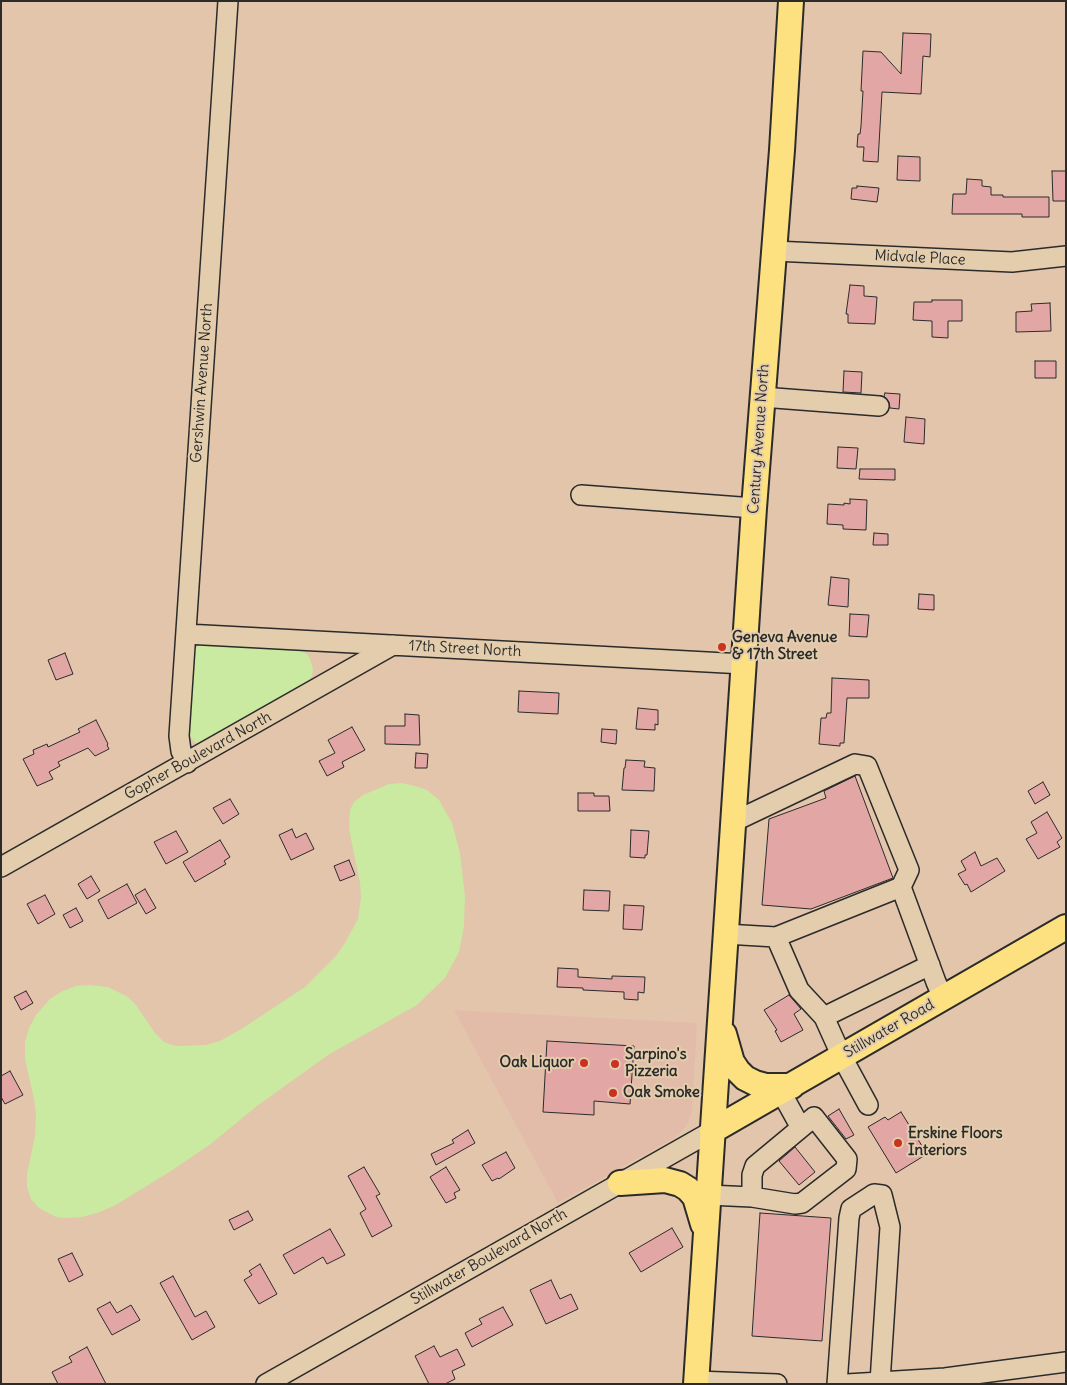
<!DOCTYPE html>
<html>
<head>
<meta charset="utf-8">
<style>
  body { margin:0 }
  #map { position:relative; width:1067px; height:1385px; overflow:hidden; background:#e3c5ab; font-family:Delius,sans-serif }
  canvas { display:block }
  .frame { position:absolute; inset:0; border:2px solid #2b2b2b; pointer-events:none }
</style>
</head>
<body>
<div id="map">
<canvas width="1067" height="1385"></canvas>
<div class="frame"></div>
</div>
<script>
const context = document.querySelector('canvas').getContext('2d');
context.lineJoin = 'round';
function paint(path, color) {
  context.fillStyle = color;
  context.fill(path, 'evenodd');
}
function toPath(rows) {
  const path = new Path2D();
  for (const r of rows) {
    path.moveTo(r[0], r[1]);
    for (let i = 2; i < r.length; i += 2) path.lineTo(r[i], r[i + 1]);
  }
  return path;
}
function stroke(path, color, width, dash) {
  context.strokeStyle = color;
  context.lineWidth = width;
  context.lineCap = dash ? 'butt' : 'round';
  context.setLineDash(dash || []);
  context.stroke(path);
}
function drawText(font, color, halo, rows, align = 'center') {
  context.font = font + ' Delius,sans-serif';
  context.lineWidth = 4;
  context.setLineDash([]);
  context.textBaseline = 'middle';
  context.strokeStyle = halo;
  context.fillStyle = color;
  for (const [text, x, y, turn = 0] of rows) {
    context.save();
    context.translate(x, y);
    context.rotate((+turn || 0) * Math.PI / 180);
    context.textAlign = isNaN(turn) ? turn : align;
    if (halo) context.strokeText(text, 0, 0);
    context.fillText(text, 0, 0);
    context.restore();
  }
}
paint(toPath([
  [454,1010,697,1023,692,1111,688,1123,681,1132,672,1139,558,1203]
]), '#e3bca9');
paint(toPath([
  [205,644,299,650,307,654,310,659,313,669,312,676,307,683,204,742,196,743,191,738,189,730,195,650,199,645],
  [402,783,415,786,427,790,439,800,452,823,460,853,465,896,464,926,459,952,445,978,417,1005,328,1055,257,1106,212,1143,171,1171,114,1206,97,1213,82,1217,68,1218,56,1217,39,1208,31,1199,27,1187,27,1174,35,1136,36,1115,34,1099,25,1059,25,1042,29,1028,36,1015,50,999,61,992,76,986,90,985,108,987,128,997,136,1005,155,1033,164,1042,176,1046,206,1045,220,1041,243,1028,305,987,336,956,346,941,358,919,361,897,360,883,349,829,350,810,354,802,363,795,389,784]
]), '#cae9a1');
const building = toPath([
  [903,33,931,34,930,57,923,56,921,94,882,92,878,162,863,161,864,147,857,147,858,134,860,134,861,126,863,91,861,91,863,51,881,52,901,74,903,33],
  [898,156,920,157,920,181,897,180,898,156],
  [1052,171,1066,171,1066,201,1053,201,1052,171],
  [967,179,982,180,982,186,991,187,991,195,1003,195,1003,197,1049,197,1049,217,1022,217,1022,214,952,214,953,194,966,194,967,179],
  [857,186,879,188,877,202,851,199,852,188,857,188,857,186],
  [850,285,864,286,864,296,877,297,875,324,848,323,848,314,846,314,850,285],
  [932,300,962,300,962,321,948,321,948,338,932,337,932,321,913,320,914,302,932,302,932,300],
  [1050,303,1051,331,1016,332,1016,312,1032,311,1031,304,1050,303],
  [1035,361,1056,361,1056,378,1035,378,1035,361],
  [844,371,862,372,861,393,843,392,844,371],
  [885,393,900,394,899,409,890,408,889,402,884,396,885,393],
  [906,417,925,419,924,444,904,442,906,417],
  [838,447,858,448,856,469,837,468,838,447],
  [860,469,895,469,895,480,859,479,860,469],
  [850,499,867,500,866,530,843,529,843,525,827,524,828,504,844,505,844,503,850,504,850,499],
  [874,533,888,534,888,545,873,545,874,533],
  [831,577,849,579,848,607,828,605,831,577],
  [919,594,934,595,934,610,918,609,919,594],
  [850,614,869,615,867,637,849,636,850,614],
  [65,653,73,674,56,680,48,660,65,653],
  [832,678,869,680,869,698,847,698,844,743,840,743,840,746,819,744,821,718,826,718,827,713,831,713,832,678],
  [519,691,559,693,558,714,518,712,519,691],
  [638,708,658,710,658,725,655,724,655,730,636,729,638,708],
  [405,714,419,715,420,745,385,744,385,726,405,726,405,714],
  [96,720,108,744,107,745,109,749,95,756,88,748,58,762,60,766,49,772,53,779,37,786,23,759,34,754,33,750,47,744,48,747,80,732,78,729,96,720],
  [352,727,365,750,342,762,344,767,327,776,319,761,335,753,328,740,352,727],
  [602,729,617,730,616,744,601,742,602,729],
  [416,753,428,754,427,768,415,768,416,753],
  [626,760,645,761,644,767,655,768,654,791,622,790,624,768,625,768,626,760],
  [855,776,893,878,811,909,762,905,769,819,826,798,824,791,855,776],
  [1043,782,1050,795,1035,804,1028,791,1043,782],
  [578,793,594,793,594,796,609,796,610,811,578,811,578,793],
  [230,799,239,814,223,824,213,808,230,799],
  [1047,812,1062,838,1057,842,1060,847,1038,859,1026,839,1037,833,1031,822,1047,812],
  [292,829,296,838,306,833,314,849,291,860,279,835,292,829],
  [631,830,649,831,647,855,645,855,645,858,630,857,631,830],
  [176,831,188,852,166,864,154,842,176,831],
  [220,840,230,857,224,861,226,864,195,882,183,862,220,840],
  [975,852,981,866,997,858,1005,871,971,892,967,884,965,885,958,874,966,870,961,861,975,852],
  [349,860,355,875,340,881,334,866,349,860],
  [91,876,100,891,87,899,78,884,91,876],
  [127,884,137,903,108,919,98,900,127,884],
  [145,889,156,908,146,914,135,895,145,889],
  [584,890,610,891,609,911,583,910,584,890],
  [45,895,55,914,38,924,27,904,45,895],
  [624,905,644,906,642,930,623,929,624,905],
  [76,908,83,921,70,928,63,915,76,908],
  [558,968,578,969,578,977,612,979,612,976,645,977,644,993,638,992,638,1000,624,999,624,992,583,990,583,988,557,987,558,968],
  [26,991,33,1003,21,1010,14,997,26,991],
  [789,995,801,1009,794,1014,803,1030,781,1042,775,1031,777,1030,764,1010,789,995],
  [547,1041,634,1046,630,1104,594,1101,594,1115,543,1112,547,1041],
  [10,1071,23,1095,5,1104,1,1097,1,1076,10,1071],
  [839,1109,854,1135,846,1139,828,1116,839,1109],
  [901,1112,927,1154,896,1173,868,1127,885,1117,888,1120,901,1112],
  [468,1130,475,1143,436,1165,431,1154,454,1143,452,1140,468,1130],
  [795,1147,815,1172,799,1185,779,1161,795,1147],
  [506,1152,515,1168,499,1179,498,1178,492,1181,482,1165,506,1152],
  [364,1167,380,1194,376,1196,392,1226,372,1237,360,1213,366,1209,348,1176,364,1167],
  [446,1167,460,1190,454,1193,456,1198,446,1203,430,1177,446,1167],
  [248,1211,253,1220,234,1230,229,1220,248,1211],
  [760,1213,831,1218,822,1341,752,1336,760,1213],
  [672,1228,683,1247,641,1272,629,1253,672,1228],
  [330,1229,345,1255,327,1264,323,1257,294,1274,283,1255,330,1229],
  [72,1253,83,1275,69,1282,58,1259,72,1253],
  [260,1264,277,1294,259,1304,244,1280,252,1275,249,1271,260,1264],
  [173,1276,195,1317,206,1311,215,1327,192,1340,160,1283,173,1276],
  [551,1280,560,1299,571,1294,578,1309,546,1324,530,1290,551,1280],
  [110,1302,117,1313,131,1305,140,1320,112,1335,97,1309,110,1302],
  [503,1307,513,1325,472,1347,465,1333,482,1324,479,1319,503,1307],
  [434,1346,440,1357,457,1349,465,1365,452,1371,455,1379,445,1384,429,1384,415,1356,434,1346],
  [87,1347,106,1384,58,1384,52,1372,72,1362,69,1357,87,1347]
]);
paint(building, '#e2a7a5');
stroke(building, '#2b2b2b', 1);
const minor = toPath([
  [774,251,1012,262,1066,256],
  [762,397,879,406],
  [581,495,754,508],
  [186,634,744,664],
  [187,763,181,751,179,736,228,1],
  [733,822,855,764,867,766,909,870,901,887],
  [1,867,393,645],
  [725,934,776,937],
  [824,1017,930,965],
  [781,1092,801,1128],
  [868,1105,842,1057,824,1017,799,990,776,937,901,887,936,982,943,998],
  [708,1195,752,1197,795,1204,802,1203,846,1169,847,1159,814,1117,755,1166,752,1175,752,1197],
  [696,1381,777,1384],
  [266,1384,712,1131],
  [837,1384,849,1218,851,1209,874,1194,882,1195,890,1227,880,1382],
  [847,1384,945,1378,1066,1362]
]);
const major = toPath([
  [724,1034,732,1062,738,1071,745,1078,755,1083,766,1086,792,1086],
  [712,1131,1066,927],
  [620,1183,665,1180,680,1184,688,1189,695,1197,703,1224],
  [696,1384,754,508,782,150,791,1]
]);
stroke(minor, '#2b2b2b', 22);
stroke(major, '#2b2b2b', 28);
stroke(minor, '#e3cdad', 19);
stroke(major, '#fde080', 24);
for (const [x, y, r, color] of [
  [722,647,5,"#c8321e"],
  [584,1063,5,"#c8321e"],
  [615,1064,5,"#c8321e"],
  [613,1093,5,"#c8321e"],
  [898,1143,5,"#c8321e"]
]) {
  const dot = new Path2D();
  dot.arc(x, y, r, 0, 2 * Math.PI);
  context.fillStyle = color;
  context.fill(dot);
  stroke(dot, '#e3cdad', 2);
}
drawText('15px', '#2b2b2b', '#e3cdad', [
  ["Midvale Place",920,258,3],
  ["Gershwin Avenue North",202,383,-86],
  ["Century Avenue North",759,439,-86],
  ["17th Street North",465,649,3],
  ["Gopher Boulevard North",198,756,-29],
  ["Stillwater Road",889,1029,-30],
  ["Stillwater Boulevard North",489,1257,-30]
]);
drawText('bold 15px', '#2b2b2b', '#e3cdad', [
  ["Geneva Avenue",732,638],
  ["& 17th Street",732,655],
  ["Sarpino's",625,1055],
  ["Pizzeria",625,1072],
  ["Oak Liquor",574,1063,"right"],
  ["Oak Smoke",623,1093],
  ["Erskine Floors",908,1134],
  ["Interiors",908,1151]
], 'left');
</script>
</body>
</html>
